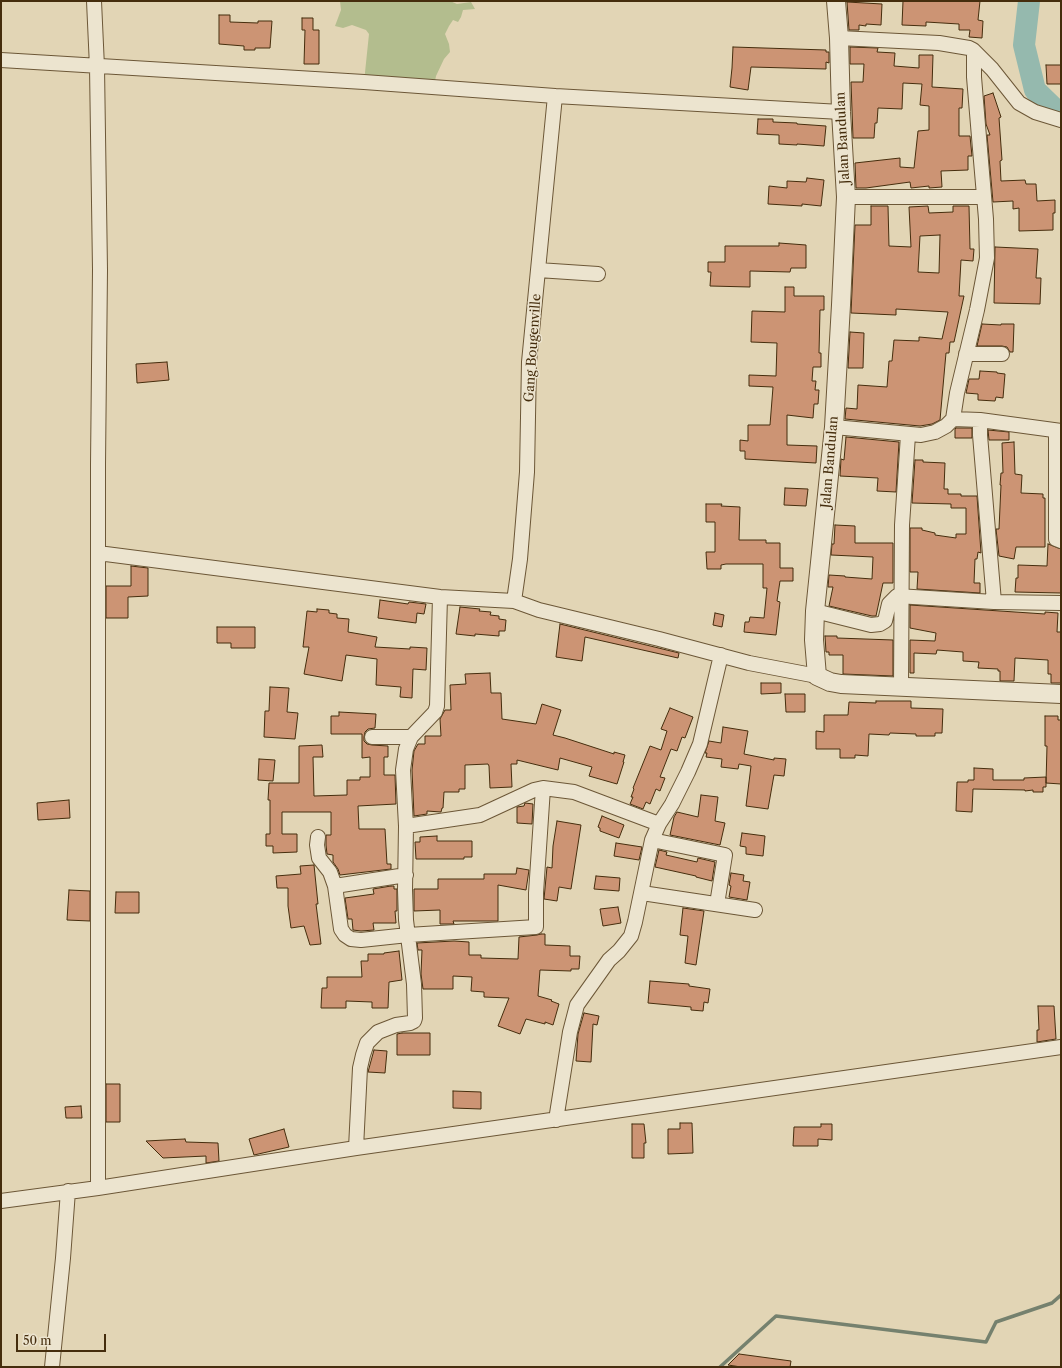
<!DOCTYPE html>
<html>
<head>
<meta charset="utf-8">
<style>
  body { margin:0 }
  #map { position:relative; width:1062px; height:1368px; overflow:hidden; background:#e2d5b5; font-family:"Libre Caslon Text",serif }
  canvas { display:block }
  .frame { position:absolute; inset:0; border:2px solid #452d0d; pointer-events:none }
  .scale { position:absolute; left:16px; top:1334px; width:90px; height:18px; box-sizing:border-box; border:2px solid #452d0d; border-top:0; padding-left:5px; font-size:12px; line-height:14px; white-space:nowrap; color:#452d0d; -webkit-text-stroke:3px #ece4cf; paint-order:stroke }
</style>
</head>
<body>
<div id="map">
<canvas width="1062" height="1368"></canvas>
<div class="frame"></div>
<div class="scale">50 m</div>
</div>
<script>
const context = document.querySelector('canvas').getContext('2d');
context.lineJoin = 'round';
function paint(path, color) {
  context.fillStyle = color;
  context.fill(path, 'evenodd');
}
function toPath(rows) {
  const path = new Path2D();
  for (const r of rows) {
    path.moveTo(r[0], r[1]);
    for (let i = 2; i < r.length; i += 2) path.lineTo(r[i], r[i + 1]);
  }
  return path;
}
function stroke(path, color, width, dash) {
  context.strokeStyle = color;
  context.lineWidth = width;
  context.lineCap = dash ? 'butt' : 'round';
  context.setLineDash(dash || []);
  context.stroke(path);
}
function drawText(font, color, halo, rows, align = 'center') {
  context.font = font + ' "Libre Caslon Text",serif';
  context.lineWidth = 3;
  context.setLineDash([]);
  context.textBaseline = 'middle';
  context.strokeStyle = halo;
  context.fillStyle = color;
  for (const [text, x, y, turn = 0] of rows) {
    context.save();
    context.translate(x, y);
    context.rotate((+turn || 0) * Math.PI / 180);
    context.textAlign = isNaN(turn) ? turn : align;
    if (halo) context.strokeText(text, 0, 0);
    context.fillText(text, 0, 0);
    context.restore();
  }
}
paint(toPath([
  [340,1,450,1,457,4,471,2,475,9,463,10,461,17,458,22,453,20,449,26,445,34,449,44,450,52,444,59,436,76,434,86,364,82,369,34,366,30,352,25,343,28,335,26,341,10]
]), '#b3bd8e');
stroke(toPath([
  [720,1367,776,1316,986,1342,996,1322,1052,1303,1061,1295]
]), '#75816e', 3.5);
stroke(toPath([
  [1029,1,1024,45,1035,90,1061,115]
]), '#95b9ae', 22);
const building = toPath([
  [903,1,980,1,978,20,983,21,982,38,969,37,970,30,959,30,959,24,926,22,926,26,902,25,903,1],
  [847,2,882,4,881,25,866,24,866,26,859,25,859,30,849,30,847,2],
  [219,15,230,15,230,22,258,23,258,21,272,21,270,48,255,48,255,50,244,50,244,46,219,44,219,15],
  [302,18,313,18,313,30,319,30,319,64,304,64,305,30,302,30,302,18],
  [733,47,826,50,826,52,829,52,829,63,826,62,826,69,751,67,748,90,730,87,732,68,733,47],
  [850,47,878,48,877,52,895,53,894,66,919,68,919,55,933,55,932,87,963,89,962,108,959,108,959,136,970,136,972,156,968,156,968,170,941,171,942,187,929,188,929,186,911,188,910,182,866,188,856,188,855,163,900,158,900,167,914,168,918,131,929,130,929,106,920,105,922,84,903,83,902,109,878,108,877,123,875,123,874,138,853,138,851,82,863,82,864,64,850,64,850,47],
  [1046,65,1061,65,1061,84,1047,84,1046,65],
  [993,93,1001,117,999,118,1002,160,1000,161,1001,181,1025,180,1026,184,1036,184,1037,201,1055,200,1055,213,1053,213,1053,230,1019,231,1019,208,1013,209,1013,201,993,202,987,135,990,135,986,124,984,96,993,93],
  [758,119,773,119,773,122,797,123,797,124,826,126,824,146,797,144,797,145,779,144,779,135,757,134,758,119],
  [807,178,824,180,821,206,802,204,802,206,768,204,769,186,787,188,787,181,806,182,807,178],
  [871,206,888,206,889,246,911,247,909,207,928,206,929,213,953,212,953,206,969,206,970,249,974,249,973,261,961,260,959,296,964,296,954,342,950,342,949,353,946,353,940,420,932,424,920,426,845,419,846,408,857,409,858,385,887,387,889,361,892,361,894,340,919,341,919,337,942,339,948,312,896,309,896,315,851,313,855,225,871,225,871,206],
  [940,235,939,273,918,272,920,236,940,235],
  [779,243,806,245,806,268,791,268,790,272,750,271,750,287,710,286,711,272,708,272,708,262,725,262,725,246,779,246,779,243],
  [995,247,1038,249,1036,278,1041,278,1040,304,994,303,995,247],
  [785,287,794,287,794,296,824,296,824,310,820,310,819,353,821,353,821,367,813,367,812,381,816,381,815,390,819,390,818,404,814,404,813,418,787,415,787,445,817,446,816,463,745,459,745,451,740,451,740,440,748,441,748,425,770,425,773,387,749,386,749,375,776,376,777,343,751,342,752,311,785,312,785,287],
  [982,324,1001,325,1001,324,1014,324,1013,352,1010,352,1007,347,1002,346,977,346,982,324],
  [850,332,864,333,863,368,848,368,850,332],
  [167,362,169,380,137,383,136,364,167,362],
  [980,371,997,372,997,373,1005,374,1003,398,996,397,995,401,978,400,978,394,966,393,969,379,979,379,980,371],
  [956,428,972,428,972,438,955,438,955,429,956,428],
  [988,430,1009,432,1009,440,989,440,988,430],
  [846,437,899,442,896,492,877,491,878,478,840,476,841,459,844,460,846,437],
  [1014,442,1015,474,1022,475,1021,493,1043,494,1043,498,1045,498,1045,547,1016,547,1014,559,999,556,996,529,999,529,1001,485,1000,485,1001,473,1003,473,1002,443,1014,442],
  [915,460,923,460,923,462,945,463,944,489,948,489,948,494,961,494,961,496,977,496,981,553,978,552,977,559,975,559,974,583,980,583,980,593,917,589,918,572,910,572,910,528,922,528,922,530,935,533,935,535,956,538,956,534,966,534,966,508,951,508,951,504,912,503,915,460],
  [785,488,808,489,806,506,784,505,785,488],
  [706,504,722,504,721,506,740,507,739,540,766,540,766,543,780,543,780,568,793,568,793,581,780,581,777,601,780,602,776,635,744,632,745,622,749,622,750,617,764,618,767,588,763,588,763,564,726,564,721,565,721,569,707,569,706,552,715,552,715,522,706,522,706,504],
  [835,525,855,526,855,543,893,543,893,583,883,583,876,616,872,616,829,606,833,587,828,587,829,575,845,576,845,577,872,579,873,557,831,555,832,544,834,544,835,525],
  [1048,544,1061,549,1061,593,1015,592,1016,578,1018,578,1018,565,1047,566,1048,544],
  [131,566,148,568,148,596,128,597,128,618,106,618,106,586,131,586,131,566],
  [380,600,408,604,409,602,426,604,424,614,417,613,416,623,378,618,380,600],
  [910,605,1045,614,1045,612,1058,613,1057,632,1061,632,1061,683,1051,683,1051,674,1048,674,1048,660,1015,658,1014,681,1000,681,1000,671,998,671,998,669,978,668,979,662,963,661,963,652,937,650,936,654,914,653,914,673,910,673,910,640,935,641,936,633,910,628,910,605],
  [460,607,480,609,479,611,491,612,490,615,499,616,499,619,506,620,505,631,499,631,499,636,475,634,475,636,456,634,460,607],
  [317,609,329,610,329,613,337,614,337,618,349,619,348,632,377,637,375,647,410,649,410,647,427,648,426,670,413,669,412,698,400,697,401,687,376,685,377,659,346,655,342,681,304,674,309,647,303,647,307,611,317,612,317,609],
  [715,613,724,615,722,627,713,625,715,613],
  [560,624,679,653,678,658,585,637,582,661,556,657,560,624],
  [217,627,255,627,255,648,231,648,231,643,217,643,217,627],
  [825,636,837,636,837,638,893,640,893,676,843,674,843,655,829,655,829,652,826,652,825,636],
  [490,673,491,693,501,693,502,719,536,724,542,704,561,710,553,735,565,738,614,754,614,752,625,755,623,762,624,762,617,784,589,776,592,767,560,758,558,770,517,760,517,764,511,764,512,787,490,788,489,766,488,764,465,765,465,789,459,789,459,792,444,792,443,808,442,808,441,812,427,811,427,814,414,816,412,770,414,751,418,744,425,744,425,736,441,736,440,719,445,710,451,710,450,685,466,684,465,674,490,673],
  [761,683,781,683,781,693,761,694,761,683],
  [270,687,289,688,287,712,298,713,295,739,264,737,265,711,269,711,270,687],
  [785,694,805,694,805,712,786,712,785,694],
  [876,701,911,701,911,708,943,709,942,733,935,733,935,736,916,736,916,734,890,733,889,735,869,734,868,756,855,755,855,758,840,758,840,749,816,749,816,731,824,732,824,715,848,715,849,702,876,703,876,701],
  [670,708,693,717,685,738,682,737,677,751,671,749,660,777,665,778,660,791,656,789,650,804,646,802,643,809,630,804,633,797,631,797,634,789,633,788,650,746,661,750,667,731,661,729,670,708],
  [339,712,376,714,375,728,368,729,365,732,364,737,364,741,367,744,372,745,388,746,388,757,384,757,384,775,395,775,396,804,358,806,359,829,385,829,387,864,391,864,391,869,340,875,338,869,333,862,333,855,327,854,326,845,326,835,331,835,331,812,282,812,282,834,297,834,297,852,273,853,273,846,266,846,266,834,270,834,270,800,268,800,269,783,299,783,299,746,322,745,323,757,313,757,314,796,347,795,347,780,360,780,360,777,370,777,370,757,362,758,362,734,331,734,331,716,339,716,339,712],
  [1045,716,1058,716,1058,720,1061,720,1061,784,1046,783,1047,746,1045,746,1045,716],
  [723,727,748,731,744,754,774,760,774,758,786,759,784,776,774,775,768,809,746,806,751,766,739,764,738,769,721,767,722,759,706,757,707,753,705,753,709,741,721,743,723,727],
  [259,759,275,760,273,781,258,780,259,759],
  [974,768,993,769,993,780,1024,780,1024,778,1046,777,1046,787,1043,787,1043,792,1033,792,1033,790,1025,791,1025,790,973,789,972,812,956,811,957,782,968,782,968,780,974,780,974,768],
  [701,795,718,797,715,821,725,823,720,845,670,835,674,817,677,812,698,817,701,795],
  [69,800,70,818,38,820,37,803,69,800],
  [525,803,533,804,532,824,517,823,517,807,524,806,525,803],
  [602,816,624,825,619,838,600,831,600,828,598,827,602,816],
  [557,821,581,825,571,889,559,887,557,901,544,899,547,867,552,868,553,846,557,821],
  [742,833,765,836,763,856,746,854,746,847,740,846,742,833],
  [437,836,437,841,472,841,472,857,464,857,464,859,416,859,415,842,420,842,420,837,437,836],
  [616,843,642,847,639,860,614,856,616,843],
  [659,850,667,852,666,855,697,862,698,858,715,862,712,881,696,877,696,876,655,867,659,850],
  [314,865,318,904,316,904,321,944,310,945,304,926,291,928,288,906,288,888,277,888,276,876,301,874,300,866,314,865],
  [517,868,529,870,526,890,498,885,498,921,453,921,454,924,440,924,440,910,414,911,414,889,438,889,438,879,484,879,484,874,516,874,517,868],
  [731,873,744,875,743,881,750,882,747,900,729,897,731,886,729,885,731,873],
  [596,876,620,878,619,891,594,889,596,876],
  [391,886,394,886,394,889,397,889,397,911,395,911,396,923,373,923,374,930,361,931,353,930,352,919,348,919,345,898,374,894,373,889,391,886],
  [69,890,90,891,90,921,67,920,69,890],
  [116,892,139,892,139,913,115,913,116,892],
  [618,907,621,923,603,926,600,909,618,907],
  [683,908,704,911,696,965,685,963,688,936,680,935,683,908],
  [541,934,545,934,545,945,570,946,570,956,580,956,579,969,571,969,571,971,540,970,538,996,552,1000,551,1001,559,1004,553,1025,545,1022,545,1024,526,1019,520,1034,498,1026,509,998,484,997,484,992,471,991,472,977,453,976,453,989,423,989,421,974,422,950,418,950,417,943,454,941,469,942,469,955,481,955,481,958,518,959,519,937,537,935,541,934],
  [399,951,402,980,389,982,388,1008,372,1008,372,1002,346,1001,346,1008,321,1008,322,988,327,988,327,977,362,977,361,961,368,961,368,954,384,954,384,953,399,951],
  [650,981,689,984,689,986,710,989,708,1003,704,1002,703,1011,691,1010,691,1007,648,1003,650,981],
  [1038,1006,1054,1006,1056,1039,1037,1042,1037,1030,1039,1030,1038,1006],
  [584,1013,599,1016,597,1025,593,1024,591,1062,576,1061,578,1034,584,1013],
  [402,1033,430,1033,430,1055,397,1055,397,1034,402,1033],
  [374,1050,387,1051,385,1073,368,1072,374,1050],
  [106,1084,120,1084,120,1122,106,1122,106,1084],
  [453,1091,481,1092,481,1109,453,1108,453,1091],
  [81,1106,82,1118,66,1118,65,1107,81,1106],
  [680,1123,692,1123,693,1153,668,1154,668,1129,680,1129,680,1123],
  [632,1124,644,1124,646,1143,644,1143,644,1158,632,1158,632,1124],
  [821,1124,832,1124,832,1140,818,1139,818,1146,793,1146,794,1127,821,1127,821,1124],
  [284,1129,289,1147,254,1155,249,1139,284,1129],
  [185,1139,186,1142,218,1143,219,1161,206,1163,206,1156,163,1158,146,1141,185,1139],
  [739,1354,791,1361,790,1367,741,1367,728,1365,739,1354]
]);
paint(building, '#cc9474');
stroke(building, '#452d0d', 1);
const minor = toPath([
  [94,1,97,67,100,270,98,464,98,1188],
  [973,50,992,69,1019,103,1035,112,1061,120],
  [1,60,364,82,555,96,841,112],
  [846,197,984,197],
  [538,270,598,274],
  [966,354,1002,354],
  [953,419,980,420,1061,431],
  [980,420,980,435,994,602],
  [834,427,921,435,935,432,946,426,953,419,957,393,977,310,987,258,986,219,980,149,974,77,974,55,973,50,969,48,939,43,839,38],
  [1056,431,1056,539,1061,541],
  [98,553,440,597,514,601,539,610,659,639,749,663,817,676],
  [514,601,520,559,527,472,529,362,555,96],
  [815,611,871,625,880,624,885,621,889,604,897,596,994,602,1061,603],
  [901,687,902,525,908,435],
  [372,737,411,737],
  [406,826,403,770,406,749,411,737,435,712,437,706,440,597],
  [318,837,317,845,319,858,330,872,335,886,406,875],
  [652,840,725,855,717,904],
  [335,886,341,929,345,935,351,939,361,940,408,935,536,927,536,893,543,788,574,792,659,824,672,804,688,772,700,744,721,655],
  [642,893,755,910],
  [556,1120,570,1032,577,1005,609,960,619,951,631,936,635,922,652,840,659,824],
  [356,1148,360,1068,363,1055,367,1043,378,1032,396,1025,410,1023,414,1021,415,1018,414,984,406,920,405,890,406,826,480,815,534,790,543,788],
  [1,1201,98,1188,356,1148,1061,1047],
  [52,1367,63,1258,68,1191]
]);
const tertiary = toPath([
  [836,1,839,38,841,112,846,197,841,305,834,427,815,611,814,640,817,676,830,682,841,684,1061,694]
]);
stroke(minor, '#6c5737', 16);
stroke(tertiary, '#6c5737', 20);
stroke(minor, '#ece4cf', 14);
stroke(tertiary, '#ece4cf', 18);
drawText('13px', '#452d0d', '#ece4cf', [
  ["Jalan Bandulan",843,138,-93],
  ["Gang Bougenville",533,348,-86],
  ["Jalan Bandulan",830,462,-85]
]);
</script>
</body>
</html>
